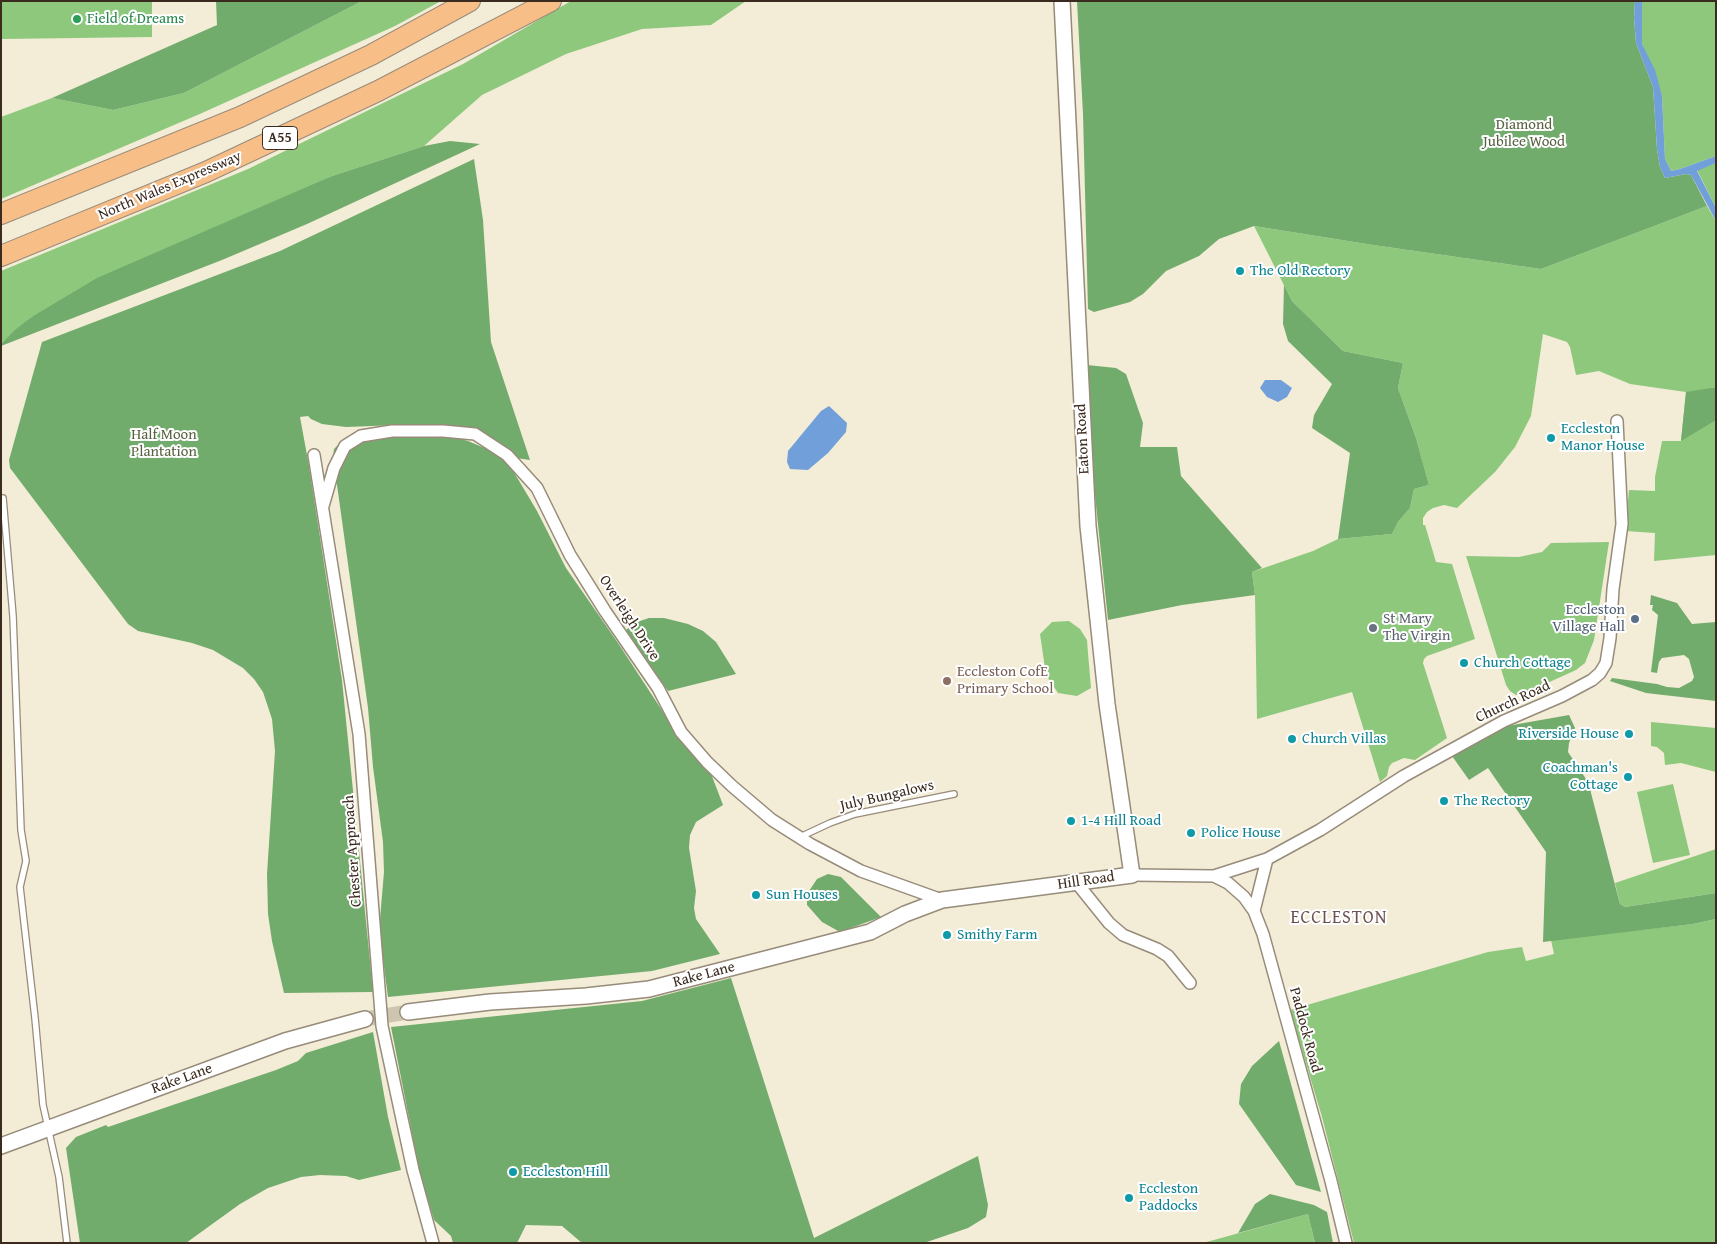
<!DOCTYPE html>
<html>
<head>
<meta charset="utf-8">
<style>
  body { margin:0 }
  #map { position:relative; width:1717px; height:1244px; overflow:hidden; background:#f3ecd6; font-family:"Gentium Book Plus",serif }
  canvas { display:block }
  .frame { position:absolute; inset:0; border:2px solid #3b2a1e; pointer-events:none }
</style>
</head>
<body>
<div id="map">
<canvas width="1717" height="1244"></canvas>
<div class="frame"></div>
</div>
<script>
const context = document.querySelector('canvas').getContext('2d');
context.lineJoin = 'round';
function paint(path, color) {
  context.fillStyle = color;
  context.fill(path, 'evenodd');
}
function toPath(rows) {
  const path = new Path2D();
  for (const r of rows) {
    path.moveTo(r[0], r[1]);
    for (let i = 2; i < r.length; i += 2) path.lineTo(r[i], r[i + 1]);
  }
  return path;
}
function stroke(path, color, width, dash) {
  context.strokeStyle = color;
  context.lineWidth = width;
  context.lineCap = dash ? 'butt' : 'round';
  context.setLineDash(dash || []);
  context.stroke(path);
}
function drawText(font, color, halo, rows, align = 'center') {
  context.font = font + ' "Gentium Book Plus",serif';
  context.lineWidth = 4;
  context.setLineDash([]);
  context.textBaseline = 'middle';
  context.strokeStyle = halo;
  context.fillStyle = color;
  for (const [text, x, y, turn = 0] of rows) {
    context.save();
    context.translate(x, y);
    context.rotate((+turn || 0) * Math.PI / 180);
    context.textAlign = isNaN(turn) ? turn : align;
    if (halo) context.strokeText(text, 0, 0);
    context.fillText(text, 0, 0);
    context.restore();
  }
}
paint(toPath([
  [1,1,152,1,152,37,1,39],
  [362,1,441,1,395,26,202,113,1,199,1,117,52,98,113,110,184,93],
  [571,1,746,1,711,25,642,29,566,54,482,95,424,146,332,176,30,318,1,344,1,271,248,169,463,64],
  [1642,1,1716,1,1716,156,1680,169,1671,171,1665,159,1662,96,1642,44],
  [1716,163,1716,208,1697,170],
  [1707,206,1716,221,1716,555,1654,561,1655,533,1625,531,1629,490,1655,491,1655,477,1662,441,1681,441,1686,392,1630,384,1599,371,1576,375,1570,347,1567,342,1543,334,1531,416,1515,447,1495,472,1457,508,1444,505,1433,508,1427,512,1423,518,1423,525,1425,525,1436,562,1452,564,1475,639,1427,656,1424,659,1423,663,1447,738,1415,760,1404,758,1392,763,1389,767,1387,776,1380,782,1352,692,1257,719,1255,595,1252,572,1313,551,1338,539,1392,534,1398,522,1410,508,1414,489,1429,485,1416,438,1398,388,1403,363,1343,351,1292,301,1254,226,1373,245,1541,269],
  [1609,542,1594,640,1585,663,1576,670,1523,694,1516,695,1510,691,1506,685,1466,556,1519,557,1542,552,1551,543],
  [1069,621,1080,629,1087,640,1088,653,1091,688,1077,696,1058,693,1046,675,1040,634,1052,622],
  [1651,722,1716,728,1716,772,1681,763,1665,765,1664,753,1657,747,1651,746],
  [1673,784,1690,855,1653,863,1637,792],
  [1716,849,1716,893,1625,907,1620,904,1615,883],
  [1716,919,1716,1243,1354,1243,1322,1117,1290,1010,1488,952,1522,947,1526,961,1554,954,1551,940,1693,924],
  [1308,1214,1315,1243,1203,1243]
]), '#8dc87d');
paint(toPath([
  [216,1,362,1,184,93,113,110,52,98,217,25],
  [1077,1,1635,1,1634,18,1636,43,1653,87,1657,149,1660,167,1665,178,1686,174,1691,175,1707,206,1541,269,1373,245,1254,226,1219,239,1199,256,1166,271,1143,294,1130,302,1094,312,1088,309,1083,114],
  [450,141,480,144,307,224,222,260,1,346,1,344,15,330,30,318,97,278,332,176,424,146],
  [474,159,483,220,491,342,530,460,516,458,457,427,424,424,346,427,322,424,311,419,308,416,300,417,309,466,342,680,373,992,284,993,272,941,268,914,267,874,275,751,272,719,263,692,254,679,243,668,213,650,192,643,138,631,128,624,10,468,9,460,42,342,280,251],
  [1284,285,1292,301,1343,351,1403,363,1398,388,1416,438,1429,485,1414,489,1410,508,1398,522,1392,534,1338,539,1350,453,1312,428,1314,415,1332,384,1288,341,1283,324],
  [1087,365,1116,368,1126,374,1143,423,1140,447,1177,447,1181,476,1262,568,1252,572,1255,595,1182,605,1108,620,1094,486],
  [1711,388,1716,388,1716,420,1681,441,1686,392],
  [446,435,468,441,487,449,502,459,512,469,537,511,566,568,618,643,682,741,710,771,723,805,696,822,690,835,689,848,696,891,694,908,696,919,720,954,652,971,388,997,381,944,380,919,384,872,383,842,373,767,368,708,333,456,334,449,338,445,378,436],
  [1651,595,1677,603,1692,624,1716,622,1716,701,1646,693,1610,681,1612,678,1657,684,1667,687,1679,688,1692,681,1694,677,1689,659,1684,655,1662,658,1659,662,1657,673,1651,672,1658,615,1652,610,1653,605,1650,605],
  [649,618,664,618,688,624,703,631,716,642,736,674,668,691,626,630,634,623],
  [1569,715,1575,728,1569,743,1568,752,1590,785,1591,793,1620,904,1625,907,1716,893,1716,919,1693,924,1543,942,1546,852,1488,768,1469,780,1452,756,1507,726],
  [828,874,841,877,881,917,840,932,822,922,807,905,807,894,817,879],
  [731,978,814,1238,978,1156,988,1205,986,1217,968,1228,924,1243,582,1243,562,1226,526,1225,517,1243,453,1243,451,1236,434,1220,420,1174,391,1027,642,1001],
  [373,1032,388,1117,401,1170,359,1180,346,1176,320,1175,301,1177,268,1188,240,1204,186,1243,80,1243,66,1148,76,1137,106,1125,108,1127,276,1070,298,1061,306,1053],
  [1279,1041,1321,1192,1296,1185,1239,1104,1241,1084,1252,1066],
  [1270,1194,1314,1205,1327,1212,1333,1243,1315,1243,1308,1214,1238,1233,1255,1204]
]), '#72ac6c');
paint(toPath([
  [1635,1,1642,1,1642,44,1655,70,1662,96,1665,159,1671,171,1680,169,1716,156,1716,163,1697,171,1716,208,1716,221,1691,175,1686,174,1665,178,1660,167,1657,149,1653,87,1636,43,1634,18],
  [1265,380,1281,380,1292,388,1287,397,1278,402,1267,397,1260,388],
  [829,406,847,423,846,432,828,453,808,470,790,469,787,462,788,451,821,411]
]), '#719fd9');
stroke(toPath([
  [365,1019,408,1012]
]), '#cec5b1', 15, [15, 8]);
const service = toPath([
  [3,498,13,616,21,830,26,861,20,887,35,1018,43,1105,59,1177,67,1243],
  [800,837,830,823,855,814,954,794]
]);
const minor = toPath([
  [314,455,359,734,382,1026,413,1170,433,1243],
  [323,506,334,468,345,446,361,436,392,431,443,431,475,434,507,455,537,488,570,555,605,611,658,688,681,732,707,762,732,786,772,820,810,844,861,871,942,900],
  [1132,875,1214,876,1228,883,1244,897,1254,911,1263,934,1331,1181,1346,1243],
  [1214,876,1267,859,1320,830,1404,776,1504,721,1562,696,1592,680,1600,673,1606,663,1610,638,1613,589,1622,524,1617,421],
  [1076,882,1109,923,1123,935,1157,949,1168,956,1190,983],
  [1254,911,1267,859]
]);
const tertiary = toPath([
  [408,1012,490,1002,586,996,649,989,870,932,905,914,942,900,1132,875,1107,704,1088,526,1062,1],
  [1,1146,285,1041,365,1019]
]);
const trunk = toPath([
  [1,214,240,117,371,55,470,1],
  [1,256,206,172,378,91,551,1]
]);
stroke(service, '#978b7a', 8);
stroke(minor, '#978b7a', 14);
stroke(tertiary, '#978b7a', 18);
stroke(trunk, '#978b7a', 22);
stroke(service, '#fff', 5.5);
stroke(minor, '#fff', 11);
stroke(tertiary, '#fff', 15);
stroke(trunk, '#f7be88', 20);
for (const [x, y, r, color] of [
  [77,19,5,"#2e9e5b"],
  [1240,271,5,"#0f9aa8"],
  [1551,438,5,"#0f9aa8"],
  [1635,619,5,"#5c6f8a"],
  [1373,628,5,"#6b7280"],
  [1464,663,5,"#0f9aa8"],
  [947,681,5,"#8d6e63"],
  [1629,734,5,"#0f9aa8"],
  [1292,739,5,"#0f9aa8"],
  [1628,777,5,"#0f9aa8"],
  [1444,801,5,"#0f9aa8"],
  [1071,821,5,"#0f9aa8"],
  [1191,833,5,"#0f9aa8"],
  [756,895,5,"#0f9aa8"],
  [947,935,5,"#0f9aa8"],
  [513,1172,5,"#0f9aa8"],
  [1129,1198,5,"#0f9aa8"]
]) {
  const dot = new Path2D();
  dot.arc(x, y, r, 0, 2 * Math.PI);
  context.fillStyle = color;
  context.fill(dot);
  stroke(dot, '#fff', 2);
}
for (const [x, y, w] of [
  [280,138,35]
]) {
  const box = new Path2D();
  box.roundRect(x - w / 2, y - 11.5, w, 23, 4);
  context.fillStyle = '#fff';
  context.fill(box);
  stroke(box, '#3b2a1e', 1);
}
drawText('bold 14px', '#3b2a1e', null, [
  ["A55",280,138]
]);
drawText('15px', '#27864d', '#fff', [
  ["Field of Dreams",87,19]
], 'left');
drawText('15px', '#58613f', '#fff', [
  ["Diamond",1524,125],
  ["Jubilee Wood",1524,142],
  ["Half Moon",164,435],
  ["Plantation",164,452]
]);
drawText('15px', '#3b2a1e', '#fff', [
  ["North Wales Expressway",170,186,-23],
  ["Eaton Road",1083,439,-93],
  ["Overleigh Drive",629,618,57],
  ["Church Road",1513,702,-25],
  ["July Bungalows",887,796,-13],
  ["Chester Approach",353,851,-94],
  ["Hill Road",1086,881,-8],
  ["Rake Lane",704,975,-15],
  ["Paddock Road",1305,1030,75],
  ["Rake Lane",182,1079,-20]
]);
drawText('15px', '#0d838f', '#fff', [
  ["The Old Rectory",1250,271],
  ["Eccleston",1561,429],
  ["Manor House",1561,446],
  ["Church Cottage",1474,663],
  ["Riverside House",1619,734,"right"],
  ["Church Villas",1302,739],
  ["Coachman's",1618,768,"right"],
  ["Cottage",1618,785,"right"],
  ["The Rectory",1454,801],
  ["1-4 Hill Road",1081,821],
  ["Police House",1201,833],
  ["Sun Houses",766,895],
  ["Smithy Farm",957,935],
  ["Eccleston Hill",523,1172],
  ["Eccleston",1139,1189],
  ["Paddocks",1139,1206]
], 'left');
drawText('15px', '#4e5e75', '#fff', [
  ["Eccleston",1625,610],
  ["Village Hall",1625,627]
], 'right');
drawText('15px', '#5b616d', '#fff', [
  ["St Mary",1383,619],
  ["The Virgin",1383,636]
], 'left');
drawText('15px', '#785e54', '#fff', [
  ["Eccleston CofE",957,672],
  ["Primary School",957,689]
], 'left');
context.letterSpacing = '1px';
drawText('18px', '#6e5353', '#fff', [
  ["ECCLESTON",1339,918]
]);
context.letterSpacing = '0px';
</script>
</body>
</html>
